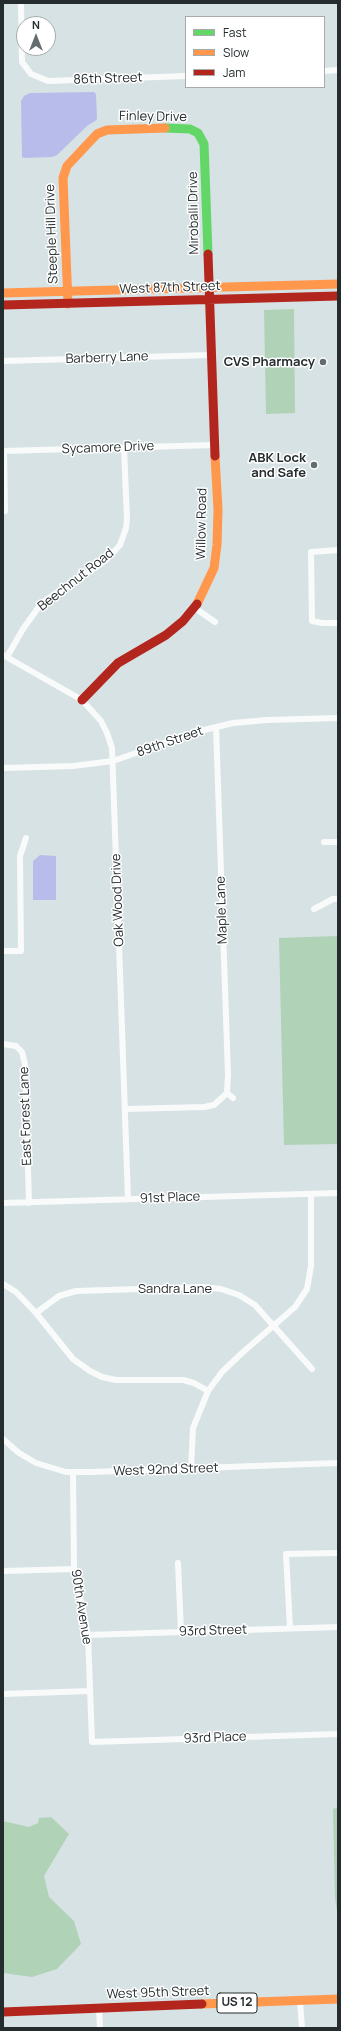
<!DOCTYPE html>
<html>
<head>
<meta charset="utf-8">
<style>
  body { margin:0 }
  #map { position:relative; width:341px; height:2031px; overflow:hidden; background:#d7e2e5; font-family:Manrope,sans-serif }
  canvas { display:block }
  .frame { position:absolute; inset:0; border:4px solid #242c2e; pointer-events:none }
  .legend { position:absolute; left:185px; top:16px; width:140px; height:72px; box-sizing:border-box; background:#fff; border:1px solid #a7abab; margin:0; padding:5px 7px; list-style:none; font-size:12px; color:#242c2e }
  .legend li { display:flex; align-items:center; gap:8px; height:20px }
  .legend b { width:20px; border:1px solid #a7abab }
  .north { position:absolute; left:16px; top:16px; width:40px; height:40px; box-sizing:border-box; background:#fff; border:1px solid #a7abab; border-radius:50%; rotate:0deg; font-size:11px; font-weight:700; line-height:16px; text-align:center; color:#242c2e }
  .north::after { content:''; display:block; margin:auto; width:14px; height:18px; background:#636c6e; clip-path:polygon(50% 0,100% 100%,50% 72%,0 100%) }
</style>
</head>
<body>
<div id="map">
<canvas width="341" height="2031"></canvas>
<div class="frame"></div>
<ul class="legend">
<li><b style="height:5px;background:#63d668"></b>Fast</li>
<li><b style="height:5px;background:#ff974d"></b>Slow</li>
<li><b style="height:5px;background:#b3261e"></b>Jam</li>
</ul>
<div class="north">N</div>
</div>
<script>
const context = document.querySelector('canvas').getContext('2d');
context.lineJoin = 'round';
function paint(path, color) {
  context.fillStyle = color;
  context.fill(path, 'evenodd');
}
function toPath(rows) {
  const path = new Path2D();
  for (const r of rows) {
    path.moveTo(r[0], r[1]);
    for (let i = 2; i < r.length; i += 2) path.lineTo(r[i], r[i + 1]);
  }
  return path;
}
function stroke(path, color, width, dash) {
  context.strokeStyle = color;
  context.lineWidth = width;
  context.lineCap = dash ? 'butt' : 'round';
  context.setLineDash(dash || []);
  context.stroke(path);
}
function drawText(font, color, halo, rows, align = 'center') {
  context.font = font + ' Manrope,sans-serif';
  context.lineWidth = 3;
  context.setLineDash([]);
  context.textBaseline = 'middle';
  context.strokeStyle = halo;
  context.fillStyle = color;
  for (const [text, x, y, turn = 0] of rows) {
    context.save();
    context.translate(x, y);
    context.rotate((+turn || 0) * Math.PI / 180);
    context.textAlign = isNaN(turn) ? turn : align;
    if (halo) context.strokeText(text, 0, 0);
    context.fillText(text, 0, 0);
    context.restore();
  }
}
paint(toPath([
  [294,309,295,413,266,414,264,310],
  [338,936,338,1144,284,1145,279,938],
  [338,1807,338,1917,335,1898,333,1809],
  [51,1817,69,1834,44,1876,49,1897,74,1921,81,1944,57,1969,32,1977,3,1973,3,1821,29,1827,38,1823,39,1818]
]), '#b0d2b6');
paint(toPath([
  [94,92,96,94,97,119,95,121,87,126,57,155,52,157,24,158,22,157,21,101,24,96,30,93],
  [40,855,56,856,56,900,33,900,33,861]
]), '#b8bceb');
stroke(toPath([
  [21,3,22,62,31,74,48,81,186,76],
  [324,71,338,70],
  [3,361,211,355],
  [3,451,214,445],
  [4,451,5,511],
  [338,550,311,552,312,621,322,623,338,623],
  [195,608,215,622],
  [3,655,82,700,101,721,107,733,112,748,128,1199],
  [7,657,23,629,38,608,47,599,105,561,120,545,126,528,127,519,124,448],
  [216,727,228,1075,227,1093],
  [3,768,73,766,113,761,196,732,233,723,267,720,338,718],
  [324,842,338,842],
  [314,909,333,899,338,899],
  [3,951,21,951,20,856,26,838],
  [3,1044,16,1046,22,1052,25,1064,29,1203],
  [227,1093,233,1098],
  [126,1109,204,1107,214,1105,227,1093],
  [3,1203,338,1193],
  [3,1284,16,1292,36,1313,73,1359,90,1371,102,1377,116,1380,183,1380,194,1383,208,1391],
  [36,1313,59,1296,76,1291,203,1287,221,1289,239,1295,255,1305,312,1369],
  [3,1439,19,1453,36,1463,66,1472,91,1472,338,1463],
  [191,1469,193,1428,208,1391,222,1372,242,1353,295,1307,307,1289,311,1266,311,1194],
  [73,1472,74,1569,88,1635,92,1742,338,1734],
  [178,1563,181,1632],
  [3,1571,74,1569],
  [290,1628,286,1554,338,1553],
  [88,1635,338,1627],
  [3,1694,90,1691],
  [300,2001,302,2028],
  [99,2009,100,2028]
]), '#f9fbfb', 6);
stroke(toPath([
  [165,128,190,129,198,133,204,144,208,254]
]), '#63d668', 9);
stroke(toPath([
  [3,293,338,284],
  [68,304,63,178,67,166,97,134,107,130,165,128],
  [197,604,214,568,217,545,218,510,215,456],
  [202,2004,338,1999]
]), '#ff974d', 9);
stroke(toPath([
  [208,254,215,456],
  [3,305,338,296],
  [82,700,118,663,166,635,183,621,197,604],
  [3,2012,202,2004]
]), '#b3261e', 9);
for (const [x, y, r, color] of [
  [323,362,4,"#636c6e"],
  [314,465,4,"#636c6e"]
]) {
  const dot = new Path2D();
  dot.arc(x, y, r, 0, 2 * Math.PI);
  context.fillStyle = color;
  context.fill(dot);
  stroke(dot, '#fff', 1.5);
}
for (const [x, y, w] of [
  [237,2003,40]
]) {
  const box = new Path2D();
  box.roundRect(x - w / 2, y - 10, w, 20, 3);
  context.fillStyle = '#fff';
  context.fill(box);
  stroke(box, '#242c2e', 1);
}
drawText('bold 12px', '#242c2e', null, [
  ["US 12",237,2003]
]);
drawText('13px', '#242c2e', '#fff', [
  ["86th Street",108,79,-2],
  ["Finley Drive",153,117,1],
  ["Miroballi Drive",194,213,-91],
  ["Steeple Hill Drive",52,234,-92],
  ["West 87th Street",170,288,-2],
  ["Barberry Lane",107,358,-2],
  ["Sycamore Drive",108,448,-2],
  ["Willow Road",202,524,-89],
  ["Beechnut Road",76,580,-38],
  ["89th Street",170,742,-19],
  ["Oak Wood Drive",118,900,-92],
  ["Maple Lane",222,910,-92],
  ["East Forest Lane",26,1116,-92],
  ["91st Place",170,1198,-2],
  ["Sandra Lane",175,1289],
  ["West 92nd Street",166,1470,-2],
  ["90th Avenue",81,1607,81],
  ["93rd Street",213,1631,-2],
  ["93rd Place",215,1738,-2],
  ["West 95th Street",158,1993,-2]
]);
drawText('bold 13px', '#242c2e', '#fff', [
  ["CVS Pharmacy",315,362],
  ["ABK Lock",306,458],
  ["and Safe",306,473]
], 'right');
</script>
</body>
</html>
